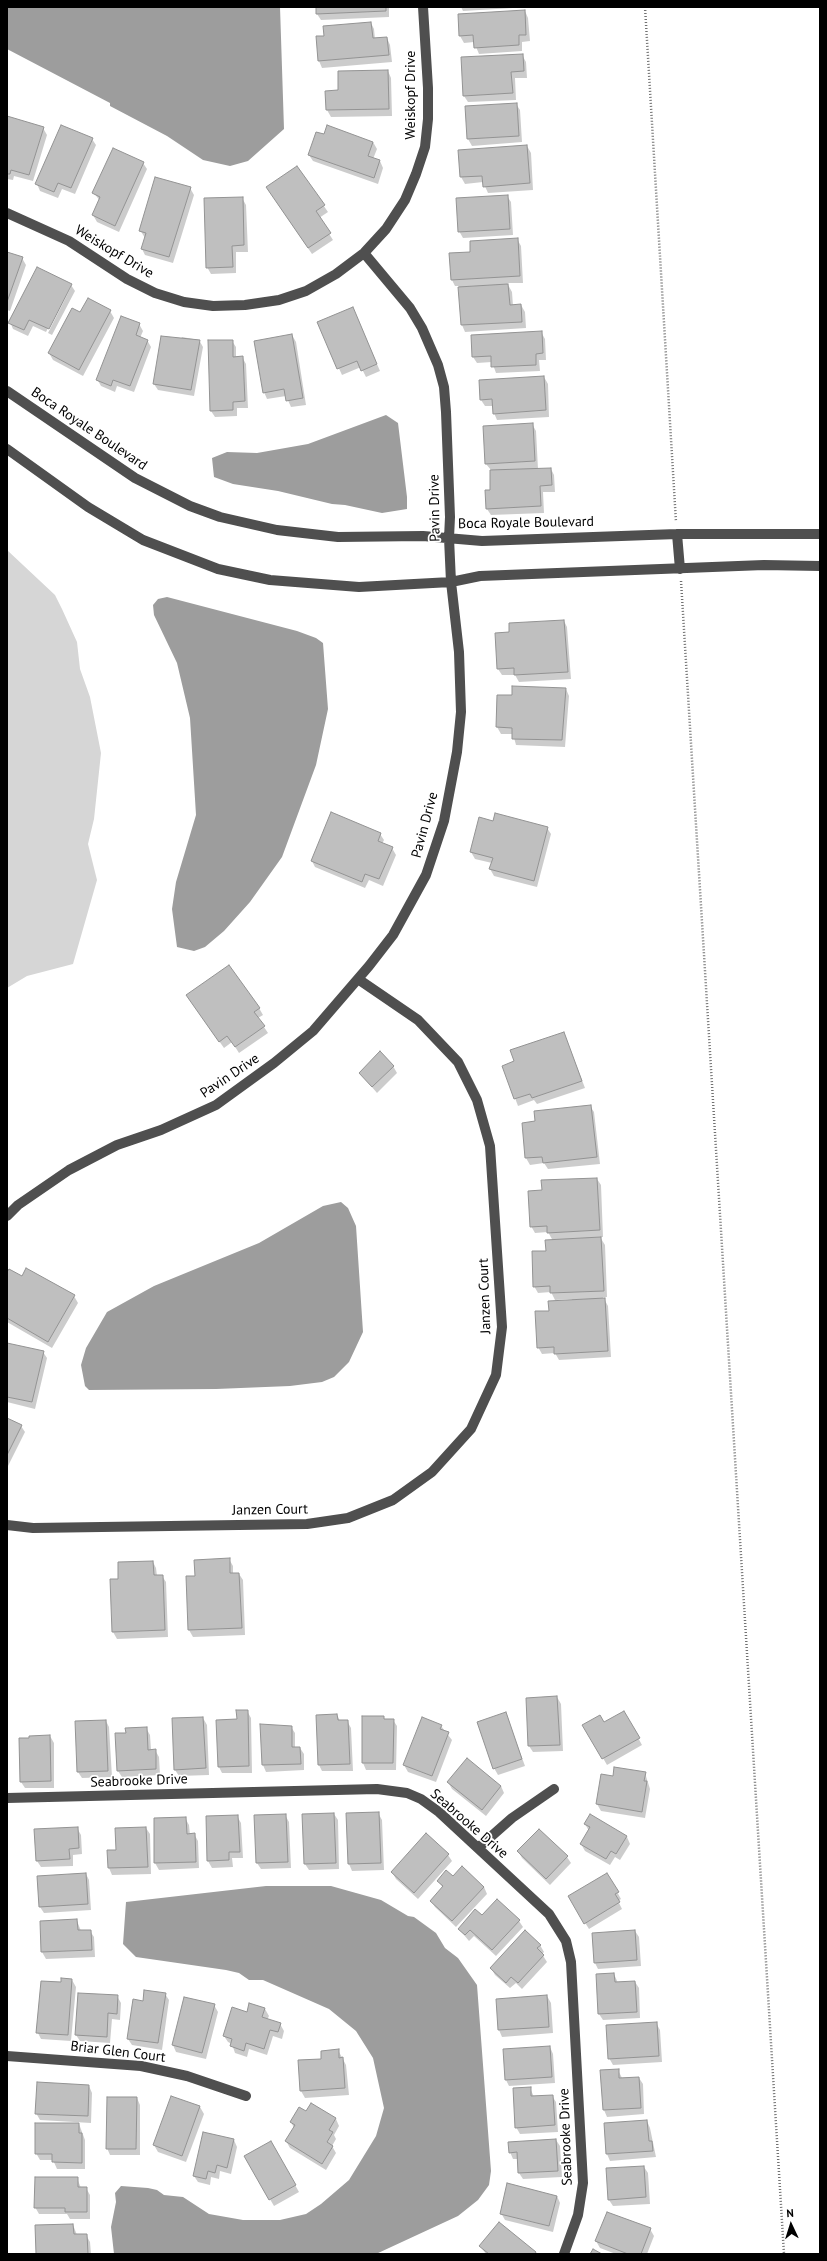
<!DOCTYPE html>
<html>
<head>
<meta charset="utf-8">
<style>
  body { margin:0 }
  #map { position:relative; width:827px; height:2261px; overflow:hidden; background:#fff; font-family:"PT Sans",sans-serif }
  canvas { display:block }
  .frame { position:absolute; inset:0; border:8px solid #000; pointer-events:none }
  .north { position:absolute; left:771px; top:2205px; width:40px; height:40px; -webkit-text-stroke:3px #fff; paint-order:stroke; rotate:356deg; font-size:11px; font-weight:700; line-height:16px; text-align:center; color:#000 }
  .north::after { content:''; display:block; margin:auto; width:14px; height:18px; background:#000; clip-path:polygon(50% 0,100% 100%,50% 72%,0 100%) }
</style>
</head>
<body>
<div id="map">
<canvas width="827" height="2261"></canvas>
<div class="frame"></div>
<div class="north">N</div>
</div>
<script>
const context = document.querySelector('canvas').getContext('2d');
context.lineJoin = 'round';
function paint(path, color) {
  context.fillStyle = color;
  context.fill(path, 'evenodd');
}
function toPath(rows) {
  const path = new Path2D();
  for (const r of rows) {
    path.moveTo(r[0], r[1]);
    for (let i = 2; i < r.length; i += 2) path.lineTo(r[i], r[i + 1]);
  }
  return path;
}
function stroke(path, color, width, dash) {
  context.strokeStyle = color;
  context.lineWidth = width;
  context.lineCap = dash ? 'butt' : 'round';
  context.setLineDash(dash || []);
  context.stroke(path);
}
function drawText(font, color, halo, rows, align = 'center') {
  context.font = font + ' "PT Sans",sans-serif';
  context.lineWidth = 3.5;
  context.setLineDash([]);
  context.textBaseline = 'middle';
  context.strokeStyle = halo;
  context.fillStyle = color;
  for (const [text, x, y, turn = 0] of rows) {
    context.save();
    context.translate(x, y);
    context.rotate((+turn || 0) * Math.PI / 180);
    context.textAlign = isNaN(turn) ? turn : align;
    if (halo) context.strokeText(text, 0, 0);
    context.fillText(text, 0, 0);
    context.restore();
  }
}
paint(toPath([
  [7,550,55,595,62,609,77,642,80,669,90,697,101,753,94,819,88,844,97,880,73,964,27,976,7,988]
]), '#d6d6d6');
paint(toPath([
  [7,7,280,7,284,129,248,161,230,166,203,160,167,136,110,106,110,103,7,49],
  [386,415,398,423,407,497,407,509,382,513,345,505,332,504,278,491,233,484,214,477,212,458,227,452,257,453,308,444],
  [167,597,297,631,316,638,323,643,328,709,316,765,282,857,250,902,224,931,205,947,194,951,177,947,172,909,176,882,196,815,190,718,177,663,154,615,153,605,158,599],
  [341,1202,348,1208,356,1226,363,1332,349,1362,334,1377,322,1382,290,1386,216,1389,89,1390,85,1386,81,1365,86,1348,107,1312,154,1286,259,1243,323,1206],
  [266,1886,331,1886,381,1900,408,1916,414,1917,436,1933,445,1948,458,1958,477,1985,491,2171,489,2185,478,2200,458,2216,376,2254,114,2254,111,2227,116,2202,115,2193,121,2186,148,2188,157,2190,164,2195,183,2197,209,2214,243,2220,280,2220,306,2214,321,2204,349,2180,376,2136,384,2108,373,2058,356,2031,329,2009,263,1980,249,1980,239,1973,226,1970,136,1957,123,1944,126,1902]
]), '#9d9d9d');
paint(toPath([
  [317,7,389,7,389,17,321,20,317,14],
  [461,7,513,7,513,8,463,11],
  [525,11,528,18,530,41,522,42,522,51,479,54,474,42,464,43,460,36,459,15],
  [371,23,374,29,375,39,387,38,390,45,392,62,322,68,319,61,325,37],
  [522,55,526,62,527,78,515,78,516,100,468,102,464,96],
  [388,71,391,78,392,116,331,117,327,110,326,92,339,91],
  [516,104,520,110,522,142,472,146,468,139,466,107],
  [7,117,43,128,47,135,33,181,14,176,13,180,7,179],
  [92,139,96,145,75,194,62,189,58,198,40,191,37,184],
  [373,142,377,149,373,159,380,161,383,168,378,184,313,161,309,155],
  [527,146,531,153,533,190,488,193,483,182,465,184,461,177,459,151],
  [143,163,147,169,119,232,97,222,93,215,100,201,94,193],
  [297,167,328,212,319,218,333,240,312,254,267,188],
  [190,188,194,195,173,263,145,255,142,249,145,238,140,230],
  [507,196,511,202,513,235,463,238,459,231],
  [242,198,246,205,248,252,236,252,236,273,211,274,207,267],
  [517,239,521,246,523,283,507,283,512,292,513,306,521,305,525,312,526,328,465,332,462,325,459,286,455,286,452,280],
  [7,253,22,258,26,265,10,311,7,310],
  [71,285,75,291,52,335,48,333,71,287,69,287,46,332,33,326,28,336,13,329,10,322],
  [110,311,114,318,83,376,53,360,49,353],
  [356,315,380,371,366,377,361,367,342,375,318,323],
  [139,324,143,331,140,338,147,340,151,347,134,392,117,386,115,392,101,386,97,379],
  [541,332,545,339,546,360,539,360,540,371,496,373,492,362,477,363,473,357],
  [292,335,296,342,306,405,291,407,286,396,267,399,264,392],
  [182,337,199,340,203,347,194,396,158,390,154,384],
  [232,341,236,347,236,357,242,357,246,364,248,408,237,408,237,416,215,417,211,411],
  [544,377,548,384,549,417,497,420,494,413,493,406,485,406,481,400],
  [532,424,536,431,538,469,551,469,554,475,555,492,543,492,544,513,491,515,487,509,491,491,491,470,486,464],
  [564,621,567,627,571,679,519,682,515,675,502,675,498,669],
  [566,689,569,696,565,747,516,745,513,734,501,734,497,727,498,696,512,696],
  [494,822,547,828,551,834,537,887,494,876,490,869,492,863,475,859,471,852],
  [380,834,384,840,382,844,392,848,396,855,383,886,369,880,365,888,315,867,312,861],
  [187,996,259,1008,263,1015,258,1018,268,1033,239,1053,232,1042,224,1048],
  [564,1033,585,1088,537,1104,534,1100,518,1106,503,1066,516,1062],
  [393,1066,397,1073,377,1093,360,1073],
  [590,1106,594,1112,600,1164,548,1169,544,1163,530,1165,526,1158,523,1124,536,1122],
  [597,1179,601,1185,603,1237,600,1237,605,1245,607,1297,603,1297,608,1306,611,1357,559,1360,555,1353,542,1354,538,1347,550,1312,572,1301,572,1299,555,1300,551,1292,538,1293,534,1286,553,1241,548,1232,535,1233,531,1226,543,1191],
  [7,1274,22,1277,74,1296,78,1303,52,1348,7,1322],
  [7,1344,43,1352,47,1358,35,1409,7,1402],
  [7,1419,21,1426,25,1432,7,1468],
  [229,1559,233,1566,233,1574,239,1574,243,1580,245,1635,193,1637,189,1630,196,1577],
  [153,1562,156,1568,157,1576,162,1576,166,1582,168,1637,117,1639,113,1632,111,1580,119,1580],
  [557,1697,561,1704,563,1751,533,1752,529,1746],
  [247,1711,251,1718,252,1773,222,1773,219,1767],
  [624,1712,642,1745,607,1765,584,1725,604,1724],
  [506,1714,525,1766,498,1775,494,1768],
  [337,1715,340,1721,347,1721,351,1728,353,1771,322,1771,319,1765],
  [383,1717,385,1720,393,1720,397,1726,396,1770,366,1770,363,1763],
  [203,1718,207,1725,209,1775,179,1776,175,1770],
  [106,1721,109,1727,112,1777,82,1778,78,1772],
  [261,1725,291,1727,295,1733,295,1748,300,1748,304,1754,304,1770,266,1772,263,1765],
  [441,1726,452,1740,436,1782,408,1772,404,1765],
  [146,1728,150,1735,151,1750,155,1750,159,1757,160,1775,122,1777,118,1771],
  [50,1736,54,1743,54,1788,25,1788,21,1782],
  [645,1773,650,1789,645,1818,601,1811,597,1804],
  [448,1782,501,1786,504,1793,486,1816,452,1789],
  [378,1813,382,1820,384,1870,352,1871,349,1864,347,1814],
  [334,1814,338,1820,339,1869,309,1870,305,1864],
  [285,1815,289,1822,291,1868,261,1869,257,1863],
  [237,1816,241,1823,243,1858,232,1858,233,1867,212,1868,208,1861,207,1817],
  [590,1816,627,1837,630,1844,620,1860,615,1857,610,1865,585,1851,581,1844,589,1831,585,1824],
  [185,1818,189,1825,190,1835,194,1834,198,1841,199,1868,159,1870,155,1863,155,1819],
  [77,1828,81,1835,82,1854,73,1855,73,1866,41,1867,37,1861],
  [146,1828,150,1834,151,1874,112,1875,109,1868,108,1851,117,1851],
  [518,1851,567,1857,571,1863,550,1885,522,1858],
  [448,1855,452,1861,418,1899,396,1879,392,1872],
  [86,1874,89,1880,91,1910,44,1913,40,1907],
  [607,1874,621,1899,618,1901,622,1909,589,1929,569,1897],
  [453,1877,484,1887,487,1894,456,1927,435,1907,431,1901,443,1888,438,1881],
  [482,1917,519,1921,523,1927,496,1956,474,1936,469,1941,459,1929],
  [77,1921,81,1931,90,1931,94,1937,95,1957,46,1959,42,1952,41,1922],
  [635,1931,639,1937,641,1966,598,1969,595,1963],
  [540,1945,544,1952,542,1954,547,1962,522,1989,516,1983,510,1988,495,1975,491,1968],
  [614,1974,618,1983,635,1982,639,1988,640,2018,603,2020,599,2014],
  [72,1980,76,1987,71,2041,41,2039,38,2033],
  [165,1994,169,2000,162,2050,132,2045,128,2039,144,2002],
  [117,1996,121,2003,120,2020,112,2019,110,2043,80,2041,76,2035],
  [547,1996,551,2003,553,2033,502,2037,499,2030],
  [185,1998,214,2005,218,2012,206,2059,176,2052,173,2045],
  [250,2005,265,2009,269,2016,267,2020,280,2024,284,2031,282,2039,273,2036,267,2055,249,2049,247,2057,235,2053,232,2044,228,2042,224,2036,247,2013],
  [656,2023,660,2030,662,2062,613,2065,609,2058],
  [550,2047,553,2054,555,2083,509,2086,506,2080],
  [338,2050,346,2065,349,2095,305,2098,301,2091,299,2061,322,2060],
  [618,2070,622,2078,639,2078,643,2084,644,2114,607,2117,604,2110,601,2071],
  [89,2086,92,2093,91,2123,40,2120,36,2113],
  [530,2088,534,2097,552,2096,556,2102,558,2132,520,2134,516,2127],
  [172,2097,200,2107,204,2114,186,2162,158,2152,154,2145],
  [137,2098,140,2105,140,2155,110,2155,107,2148],
  [311,2104,336,2119,339,2126,334,2135,336,2139,332,2146,336,2153,326,2170,290,2148,286,2141,294,2128,291,2122,306,2112],
  [647,2121,650,2128,656,2157,610,2161,607,2154,605,2124],
  [79,2124,85,2140,85,2169,57,2169,53,2160,40,2160,36,2153],
  [234,2140,237,2147,231,2174,220,2171,219,2179,211,2177,210,2185,198,2182,194,2176],
  [556,2140,560,2146,562,2177,523,2179,519,2173,518,2159,513,2159,510,2152],
  [271,2142,299,2192,274,2206,245,2157],
  [644,2167,648,2173,650,2204,613,2206,609,2200],
  [77,2178,81,2188,86,2188,90,2195,90,2219,70,2219,67,2214,39,2214,35,2207],
  [557,2196,560,2203,553,2232,505,2220,501,2213],
  [73,2225,77,2235,86,2235,90,2242,91,2254,37,2254],
  [650,2229,654,2236,647,2254,616,2254,600,2248,596,2241],
  [480,2246,535,2253,536,2254,486,2254]
]), '#0003');
const building = toPath([
  [316,7,386,7,386,11,316,14,316,7],
  [525,10,526,35,519,35,519,45,474,48,473,35,459,36,458,14,525,10],
  [371,22,373,38,387,37,389,55,318,61,316,36,324,36,323,26,371,22],
  [523,54,524,71,511,72,513,93,463,96,461,57,523,54],
  [388,70,389,109,326,110,325,91,338,90,338,71,388,70],
  [517,103,519,136,467,139,465,106,517,103],
  [7,116,44,127,29,175,11,170,10,174,7,174,7,116],
  [61,125,93,138,71,188,58,183,54,192,35,184,61,125],
  [327,125,373,142,368,156,380,160,374,178,308,155,316,132,324,134,327,125],
  [527,145,530,183,483,187,482,176,460,177,458,150,527,145],
  [113,148,144,162,115,226,92,215,100,197,92,193,113,148],
  [297,166,325,205,316,211,331,233,308,248,266,187,297,166],
  [155,177,191,187,169,257,141,249,146,233,139,231,155,177],
  [508,195,510,229,458,232,456,198,508,195],
  [243,197,244,245,232,246,233,267,206,268,204,198,243,197],
  [518,238,520,276,451,280,449,253,470,252,470,241,518,238],
  [7,252,23,257,7,302,7,252],
  [37,267,72,284,49,329,29,320,24,330,8,323,37,267],
  [508,284,510,305,521,304,522,322,461,325,458,287,508,284],
  [88,298,111,310,79,370,48,353,72,308,80,312,88,298],
  [353,307,377,364,361,371,357,361,337,369,317,322,353,307],
  [121,316,140,323,136,335,148,340,130,386,113,380,111,386,96,380,121,316],
  [542,331,543,353,536,354,536,365,491,367,491,356,472,357,471,335,542,331],
  [292,334,303,398,286,401,284,389,263,393,254,341,292,334],
  [161,336,200,340,191,390,153,384,161,336],
  [208,340,233,340,233,357,243,356,245,401,233,402,233,410,210,411,208,340],
  [544,376,546,410,493,414,492,399,480,400,479,380,544,376],
  [533,423,535,461,485,464,483,426,533,423],
  [551,468,552,485,540,486,541,506,486,509,485,490,490,490,490,470,551,468],
  [564,620,568,672,514,675,514,668,497,669,495,633,509,632,509,623,564,620],
  [512,686,566,688,562,740,512,739,512,728,496,727,497,695,512,695,512,686],
  [331,812,381,833,378,841,393,847,379,879,365,874,362,882,311,861,331,812],
  [495,813,548,827,534,881,489,869,493,858,470,852,479,817,493,821,495,813],
  [229,965,260,1008,254,1012,265,1026,235,1047,227,1036,219,1042,186,995,229,965],
  [564,1032,582,1081,532,1098,530,1094,514,1099,502,1066,514,1061,510,1050,564,1032],
  [380,1051,394,1066,372,1087,359,1073,380,1051],
  [591,1105,597,1157,543,1163,542,1157,525,1158,522,1123,535,1121,534,1111,591,1105],
  [597,1178,600,1230,547,1233,547,1226,530,1227,528,1191,542,1190,541,1180,597,1178],
  [601,1237,604,1291,550,1293,550,1286,533,1287,532,1251,546,1251,545,1240,601,1237],
  [26,1268,75,1295,48,1342,7,1318,7,1272,9,1269,22,1276,26,1268],
  [605,1298,608,1351,554,1354,554,1347,537,1348,535,1311,549,1311,548,1301,605,1298],
  [7,1343,44,1351,32,1402,7,1397,7,1343],
  [7,1418,22,1425,7,1455,7,1418],
  [230,1558,230,1573,239,1573,242,1628,188,1630,186,1576,195,1576,194,1560,230,1558],
  [153,1561,154,1575,163,1575,165,1630,112,1632,110,1579,118,1579,118,1562,153,1561],
  [557,1696,560,1745,528,1746,526,1698,557,1696],
  [236,1710,248,1710,249,1766,218,1767,216,1720,237,1719,236,1710],
  [624,1711,640,1738,602,1759,582,1725,600,1715,604,1722,624,1711],
  [506,1712,522,1759,493,1769,477,1722,506,1712],
  [337,1714,338,1720,348,1720,350,1764,318,1765,316,1715,337,1714],
  [362,1716,384,1716,384,1719,394,1719,393,1763,362,1763,362,1716],
  [203,1717,206,1768,174,1770,172,1718,203,1717],
  [422,1717,442,1725,440,1729,449,1732,432,1776,403,1765,422,1717],
  [106,1720,108,1771,77,1772,75,1721,106,1720],
  [260,1724,292,1726,292,1747,300,1747,301,1764,262,1765,260,1724],
  [147,1727,148,1750,156,1749,156,1769,117,1771,115,1733,126,1733,125,1728,147,1727],
  [50,1735,51,1781,20,1782,19,1738,29,1738,29,1736,50,1735],
  [467,1758,501,1786,482,1810,447,1782,467,1758],
  [614,1767,646,1772,644,1781,647,1781,642,1812,596,1804,601,1774,613,1776,614,1767],
  [379,1812,381,1863,348,1864,346,1813,379,1812],
  [334,1813,336,1863,304,1864,302,1814,334,1813],
  [286,1814,288,1862,256,1863,254,1815,286,1814],
  [590,1814,627,1836,616,1854,611,1851,606,1859,580,1844,590,1827,584,1824,590,1814],
  [238,1815,240,1852,229,1852,229,1860,207,1861,206,1816,238,1815],
  [186,1817,187,1834,195,1833,196,1862,154,1863,154,1818,186,1817],
  [78,1827,79,1848,69,1849,70,1859,36,1861,34,1829,78,1827],
  [146,1827,148,1867,108,1868,107,1850,116,1850,115,1828,146,1827],
  [539,1829,568,1856,546,1879,517,1851,539,1829],
  [426,1833,449,1854,414,1893,391,1872,426,1833],
  [462,1866,484,1887,452,1921,430,1901,443,1886,437,1881,446,1870,453,1876,462,1866],
  [86,1873,88,1904,39,1907,37,1876,86,1873],
  [607,1873,619,1892,615,1894,620,1902,584,1924,568,1896,607,1873],
  [497,1899,520,1920,492,1950,470,1930,465,1935,458,1929,475,1909,482,1915,497,1899],
  [77,1919,78,1930,91,1930,92,1950,41,1952,40,1921,77,1919],
  [525,1930,541,1945,537,1948,544,1955,518,1983,511,1977,506,1983,490,1968,525,1930],
  [635,1930,637,1960,594,1963,592,1933,635,1930],
  [614,1973,615,1982,635,1981,637,2012,598,2014,596,1974,614,1973],
  [61,1978,72,1979,68,2035,36,2033,41,1981,61,1982,61,1978],
  [144,1990,166,1993,158,2043,127,2039,133,1999,143,2001,144,1990],
  [78,1993,118,1995,117,2014,108,2013,107,2037,75,2035,78,1993],
  [547,1995,549,2027,498,2030,496,1999,547,1995],
  [184,1997,215,2004,202,2053,172,2045,184,1997],
  [249,2003,265,2008,262,2017,281,2023,278,2032,270,2030,264,2049,246,2043,244,2051,230,2046,232,2039,223,2036,232,2007,247,2012,249,2003],
  [657,2022,659,2056,608,2059,606,2025,657,2022],
  [550,2046,552,2077,505,2080,503,2049,550,2046],
  [339,2049,339,2058,343,2057,345,2088,300,2091,298,2060,321,2059,321,2051,339,2049],
  [619,2069,619,2078,639,2077,641,2108,603,2110,600,2070,619,2069],
  [37,2082,89,2085,88,2116,35,2114,37,2082],
  [531,2087,531,2096,553,2095,555,2125,515,2128,513,2088,531,2087],
  [171,2096,200,2106,182,2156,153,2145,171,2096],
  [107,2097,137,2097,136,2149,106,2149,107,2097],
  [311,2103,336,2118,329,2130,333,2132,327,2142,333,2146,322,2164,285,2141,295,2125,290,2122,299,2107,306,2111,311,2103],
  [647,2120,649,2141,652,2141,653,2151,606,2154,604,2123,647,2120],
  [35,2123,79,2123,79,2133,82,2133,82,2163,52,2162,52,2154,35,2154,35,2123],
  [203,2132,234,2139,227,2168,217,2165,215,2173,208,2171,206,2179,193,2176,203,2132],
  [556,2139,558,2171,518,2173,517,2152,509,2153,508,2142,556,2139],
  [271,2141,296,2185,269,2200,244,2156,271,2141],
  [644,2166,646,2197,608,2200,606,2168,644,2166],
  [35,2177,78,2177,78,2187,87,2187,87,2212,65,2212,65,2208,34,2208,35,2177],
  [507,2183,557,2196,549,2226,500,2214,507,2183],
  [607,2212,651,2228,641,2254,628,2254,595,2241,607,2212],
  [499,2222,536,2252,535,2254,489,2254,479,2246,499,2222],
  [73,2224,74,2234,87,2234,88,2254,36,2254,35,2225,73,2224],
  [593,2249,602,2254,590,2254,593,2249]
]);
paint(building, '#bfbfbf');
stroke(building, '#939393', 1);
stroke(toPath([
  [645,7,676,522],
  [681,581,784,2254]
]), '#717171', 2.5, [1, 2]);
stroke(toPath([
  [7,213,69,241,127,279,155,293,184,302,213,306,245,305,279,300,306,291,336,274,364,253,386,229,405,200,416,174,425,147,428,119,428,88,423,7],
  [7,391,135,478,190,506,220,517,277,530,338,537,423,536,482,541,677,534,820,534],
  [7,449,88,507,143,540,218,569,270,580,359,587,451,582,480,576,764,565,820,566],
  [677,534,680,569],
  [7,1216,18,1205,69,1170,117,1145,161,1130,216,1105,274,1063,313,1031,369,966,393,935,426,875,444,821,457,752,461,712,459,652,451,582,449,538,450,517,446,412,444,387,438,365,422,328,410,308,364,253],
  [7,1525,33,1528,307,1524,348,1518,393,1500,432,1472,471,1429,496,1375,502,1327,490,1146,477,1100,458,1062,418,1020,358,979],
  [7,1798,377,1789,407,1793,421,1799,439,1812,549,1914,566,1941,571,1962,583,2183,578,2215,564,2254],
  [478,1848,512,1818,554,1789],
  [7,2056,141,2066,187,2076,246,2096]
]), '#4f4f4f', 10);
drawText('14px', '#000', '#fff', [
  ["Weiskopf Drive",411,95,-90],
  ["Weiskopf Drive",114,252,31],
  ["Boca Royale Boulevard",89,429,34],
  ["Pavin Drive",435,508,-91],
  ["Boca Royale Boulevard",526,523,-1],
  ["Pavin Drive",425,825,-75],
  ["Pavin Drive",230,1076,-34],
  ["Janzen Court",485,1296,-92],
  ["Janzen Court",270,1510,-1],
  ["Seabrooke Drive",139,1781,-2],
  ["Seabrooke Drive",469,1824,41],
  ["Briar Glen Court",118,2052,7],
  ["Seabrooke Drive",566,2137,-92]
]);
</script>
</body>
</html>
